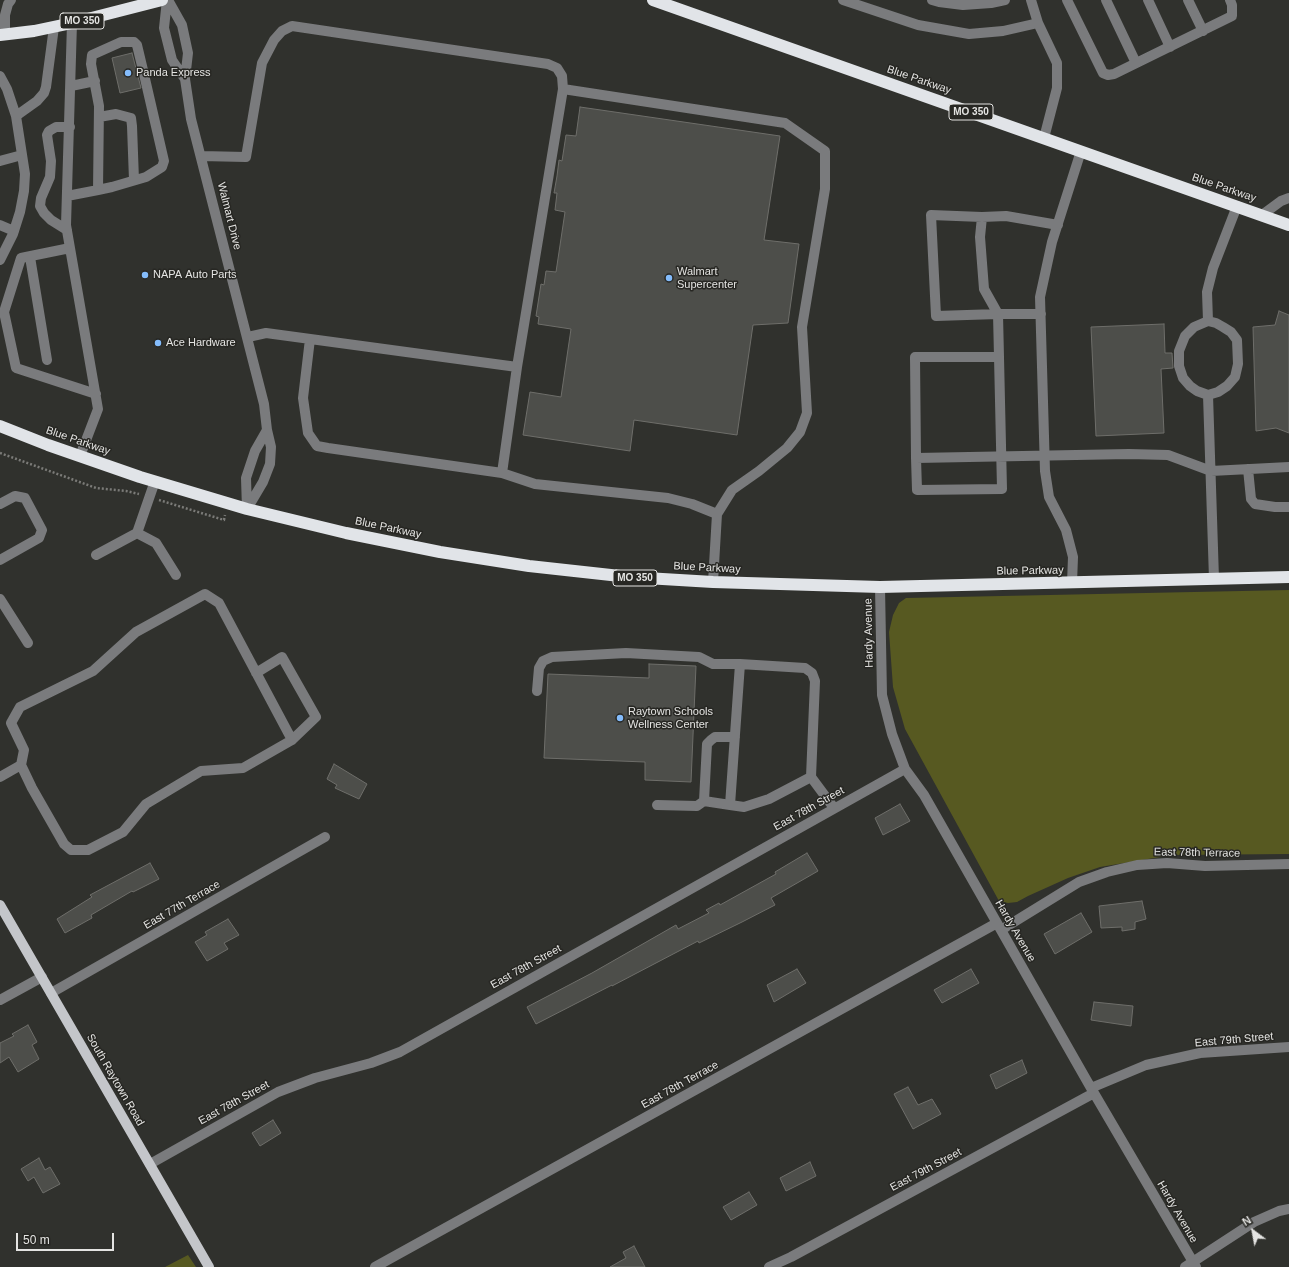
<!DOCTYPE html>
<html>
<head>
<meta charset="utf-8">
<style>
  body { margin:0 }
  #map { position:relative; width:1289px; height:1267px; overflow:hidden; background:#30312d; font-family:Helvetica,sans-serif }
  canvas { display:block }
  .north { position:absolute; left:1233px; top:1211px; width:40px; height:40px; -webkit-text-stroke:3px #272723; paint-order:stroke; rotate:328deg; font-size:11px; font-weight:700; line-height:16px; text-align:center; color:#e4e4e2 }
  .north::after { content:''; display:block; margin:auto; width:14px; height:18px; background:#e4e4e2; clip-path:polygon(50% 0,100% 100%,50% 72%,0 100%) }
  .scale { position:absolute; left:16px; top:1233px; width:98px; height:18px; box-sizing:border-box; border:2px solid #e4e4e2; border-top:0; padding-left:5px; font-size:12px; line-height:14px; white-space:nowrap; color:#e4e4e2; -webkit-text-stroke:3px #272723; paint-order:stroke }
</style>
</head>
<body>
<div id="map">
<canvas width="1289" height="1267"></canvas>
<div class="north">N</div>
<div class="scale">50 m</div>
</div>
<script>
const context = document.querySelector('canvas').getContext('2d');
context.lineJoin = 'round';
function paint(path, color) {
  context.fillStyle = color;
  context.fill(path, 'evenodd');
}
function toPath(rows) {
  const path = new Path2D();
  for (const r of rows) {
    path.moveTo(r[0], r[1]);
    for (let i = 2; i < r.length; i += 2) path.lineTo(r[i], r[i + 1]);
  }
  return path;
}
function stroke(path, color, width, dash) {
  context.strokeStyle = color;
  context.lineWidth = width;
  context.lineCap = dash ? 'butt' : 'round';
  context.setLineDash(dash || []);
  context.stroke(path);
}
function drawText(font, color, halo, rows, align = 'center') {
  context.font = font + ' Helvetica,sans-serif';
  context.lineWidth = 3;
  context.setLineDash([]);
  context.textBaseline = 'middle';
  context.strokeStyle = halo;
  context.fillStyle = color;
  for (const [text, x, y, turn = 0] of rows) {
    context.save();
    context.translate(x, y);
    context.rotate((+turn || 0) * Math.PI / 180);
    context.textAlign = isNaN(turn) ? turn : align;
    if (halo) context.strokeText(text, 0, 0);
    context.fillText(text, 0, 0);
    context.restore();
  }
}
paint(toPath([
  [1289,590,1289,854,1172,855,1100,867,1068,878,1028,896,1017,902,1008,903,999,901,905,729,893,687,889,632,893,615,899,603,906,598],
  [188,1255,196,1267,165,1267]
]), '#575921');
const building = toPath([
  [132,53,141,88,120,93,112,58,132,53],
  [580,107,780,136,764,240,799,244,788,323,753,325,737,435,634,420,630,451,523,435,530,392,561,397,571,329,538,324,539,317,536,316,541,284,544,285,546,271,556,272,565,212,555,210,557,193,554,193,557,176,559,160,562,161,566,135,576,136,580,107],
  [1279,311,1289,315,1289,433,1276,428,1256,431,1253,327,1275,325,1279,311],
  [1164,324,1165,353,1172,353,1173,368,1161,369,1164,433,1096,436,1091,327,1164,324],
  [649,664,696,666,691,782,645,780,645,762,544,758,548,674,649,678,649,664],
  [334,764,367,784,359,799,335,788,337,785,327,779,334,764],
  [900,804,910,821,883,835,875,818,900,804],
  [807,853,818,871,771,898,775,905,742,922,699,943,698,941,612,986,612,985,536,1024,527,1007,592,973,676,925,678,929,709,913,706,910,719,903,720,905,776,874,775,872,807,853],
  [150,863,159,879,133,892,132,891,91,915,92,918,65,933,57,919,92,897,90,895,150,863],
  [1142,901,1146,919,1135,922,1135,929,1122,931,1122,927,1101,928,1099,906,1142,901],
  [1081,913,1092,932,1055,954,1044,934,1081,913],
  [228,919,239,935,224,943,228,949,207,961,195,942,207,935,205,932,228,919],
  [797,969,806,983,774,1002,767,985,797,969],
  [971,969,979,983,942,1003,934,990,971,969],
  [1094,1002,1133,1006,1131,1026,1091,1020,1094,1002],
  [28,1025,37,1042,32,1045,39,1059,18,1072,9,1057,0,1063,0,1043,14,1036,12,1034,28,1025],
  [1022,1060,1027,1073,996,1089,990,1075,1022,1060],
  [908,1087,918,1105,932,1099,941,1114,913,1129,894,1094,908,1087],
  [273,1120,281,1133,260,1146,252,1133,273,1120],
  [39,1158,45,1170,50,1167,60,1184,43,1193,34,1177,28,1181,21,1169,39,1158],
  [810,1162,816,1176,786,1191,780,1178,810,1162],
  [749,1192,757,1205,731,1220,723,1207,749,1192],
  [634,1246,645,1267,610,1267,626,1258,623,1252,634,1246]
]);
paint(building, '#4d4e4a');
stroke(building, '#6e6e6a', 1);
stroke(toPath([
  [0,453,96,488,126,491,139,494],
  [159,500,224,520,225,515]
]), '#7b7b78', 2.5, [2, 2]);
stroke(toPath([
  [167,0,164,28,172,60,185,79],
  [168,0,182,25,188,53,185,79,191,119,264,404,267,430,271,447,270,464,263,482,247,509],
  [843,0,918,25,969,34,1003,31,1038,23,1057,63,1057,88,1044,138],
  [932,0,939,2,963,5,991,3,1005,0],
  [1031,0,1038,23],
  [1067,0,1103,73,1108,75,1114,74,1232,16,1232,5,1230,0],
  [1106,0,1136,63],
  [1148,0,1170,47],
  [1188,0,1203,31],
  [72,23,66,225,98,409,80,456],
  [5,34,5,15,8,4,11,0],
  [0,76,7,89,16,116,25,174,24,191,20,212,13,234,0,260],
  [71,86,95,81],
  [563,89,785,123,825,151,825,189,802,327,807,413,800,432,787,448,759,471,732,490,717,514],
  [16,116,37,101,44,93,46,87,54,27],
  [99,117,116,114,131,118,132,126,134,180],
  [201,156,246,157,262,63,274,40,282,31,292,26,548,64,557,68,562,76,563,89,517,367,502,473],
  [0,161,22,155],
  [67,196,98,190,112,187,146,177,162,167,164,161,143,70,137,45,134,42,121,42,92,55,91,64,99,106,98,190],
  [1262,215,1281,201,1289,198],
  [982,217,931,215,936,316,998,314,984,289,980,237,982,217,1006,216,1058,225],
  [0,225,14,231],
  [67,230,51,220,44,213,40,206,41,198,50,177,51,161,47,135,49,131,56,127,70,127],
  [70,248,21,258,4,312,16,368,96,394],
  [30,257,47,360],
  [1041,314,998,314,999,357,915,357,916,458,1129,454,1168,455,1211,471,1289,467],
  [1208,321,1216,323,1223,327,1231,332,1237,340,1238,364,1235,377,1227,386,1218,392,1208,395,1197,391,1190,386,1183,378,1179,366,1179,351,1185,336,1194,327,1208,321],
  [1208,321,1207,292,1213,268,1237,206],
  [248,337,266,333,517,367],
  [310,339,303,398,308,433,317,446,328,448,502,473,535,484,668,498,692,504,717,514,713,582],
  [1208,395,1214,579],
  [916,458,917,490,1002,489,999,357],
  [1248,469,1251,499,1255,504,1275,507,1289,507],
  [0,504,15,496,25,498,42,530,39,538,0,560],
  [247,509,246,478,255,451,267,430],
  [137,533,155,481],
  [96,555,137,533,156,543,176,575],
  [1072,583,1073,557,1066,530,1049,497,1045,471,1040,297,1052,242,1081,151],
  [880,587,882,695,892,734,905,769,924,795,1091,1088,1196,1267],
  [0,599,28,643],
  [537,691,539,668,543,661,552,657,626,653,699,657,713,664,740,664],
  [21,765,32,788,64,844,71,850,88,850,123,832,146,804,201,771,243,768,292,740,316,717,282,657,256,673],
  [0,777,21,765,24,750,11,723,20,707,93,671,136,632,205,594,219,603,292,740],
  [811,777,815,681,812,673,805,668,740,664,730,805,744,807,769,799,811,777,834,808],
  [657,805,697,806,704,801],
  [730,805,704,801,707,744,711,740,715,737,735,737],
  [1001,930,1079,882,1107,872,1137,865,1167,863,1205,866,1289,864],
  [51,993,325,837],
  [0,1000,42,977],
  [1091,1088,1146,1065,1200,1053,1289,1047],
  [150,1164,278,1092,315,1078,371,1063,400,1052,905,769],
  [375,1267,997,923],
  [769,1267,791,1257,1094,1093],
  [1185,1267,1254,1222,1279,1211,1289,1209]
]), '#7a7b7d', 10);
stroke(toPath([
  [0,905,209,1267]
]), '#c4c6ca', 10);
stroke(toPath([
  [653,0,1289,225],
  [0,35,34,31,72,23,162,0],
  [0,426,48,445,140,477,247,509,346,533,440,552,529,566,629,577,713,582,880,587,1289,577]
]), '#e1e4e8', 12);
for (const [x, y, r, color] of [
  [128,73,4,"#84bcfb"],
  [145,275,4,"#84bcfb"],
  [669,278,4,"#84bcfb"],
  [158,343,4,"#84bcfb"],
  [620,718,4,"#84bcfb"]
]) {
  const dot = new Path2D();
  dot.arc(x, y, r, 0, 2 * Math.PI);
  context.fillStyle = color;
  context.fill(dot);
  stroke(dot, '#272723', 1.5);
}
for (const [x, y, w] of [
  [82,21,44],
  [971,112,44],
  [635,578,44]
]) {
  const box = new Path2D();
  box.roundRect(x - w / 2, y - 8, w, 16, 3);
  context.fillStyle = '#272723';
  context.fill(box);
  stroke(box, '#e4e4e2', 1);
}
drawText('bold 10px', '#e4e4e2', null, [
  ["MO 350",82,21],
  ["MO 350",971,112],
  ["MO 350",635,578]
]);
drawText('11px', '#e4e4e2', '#272723', [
  ["Panda Express",136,73],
  ["Walmart",677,272],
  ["Supercenter",677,285],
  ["NAPA Auto Parts",153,275],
  ["Ace Hardware",166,343],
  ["Raytown Schools",628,712],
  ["Wellness Center",628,725]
], 'left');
drawText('11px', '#e4e4e2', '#272723', [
  ["Blue Parkway",919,80,19],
  ["Blue Parkway",1224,188,19],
  ["Walmart Drive",229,216,76],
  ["Blue Parkway",78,441,19],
  ["Blue Parkway",388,528,12],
  ["Blue Parkway",707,568,3],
  ["Blue Parkway",1030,571,-1],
  ["Hardy Avenue",869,633,-91],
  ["East 78th Street",809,809,-29],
  ["East 78th Terrace",1197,853,1],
  ["East 77th Terrace",182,905,-30],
  ["Hardy Avenue",1015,931,60],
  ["East 78th Street",526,967,-29],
  ["East 79th Street",1234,1040,-5],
  ["South Raytown Road",115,1080,60],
  ["East 78th Terrace",680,1085,-29],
  ["East 78th Street",234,1103,-29],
  ["East 79th Street",926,1170,-28],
  ["Hardy Avenue",1177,1212,60]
]);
</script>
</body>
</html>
